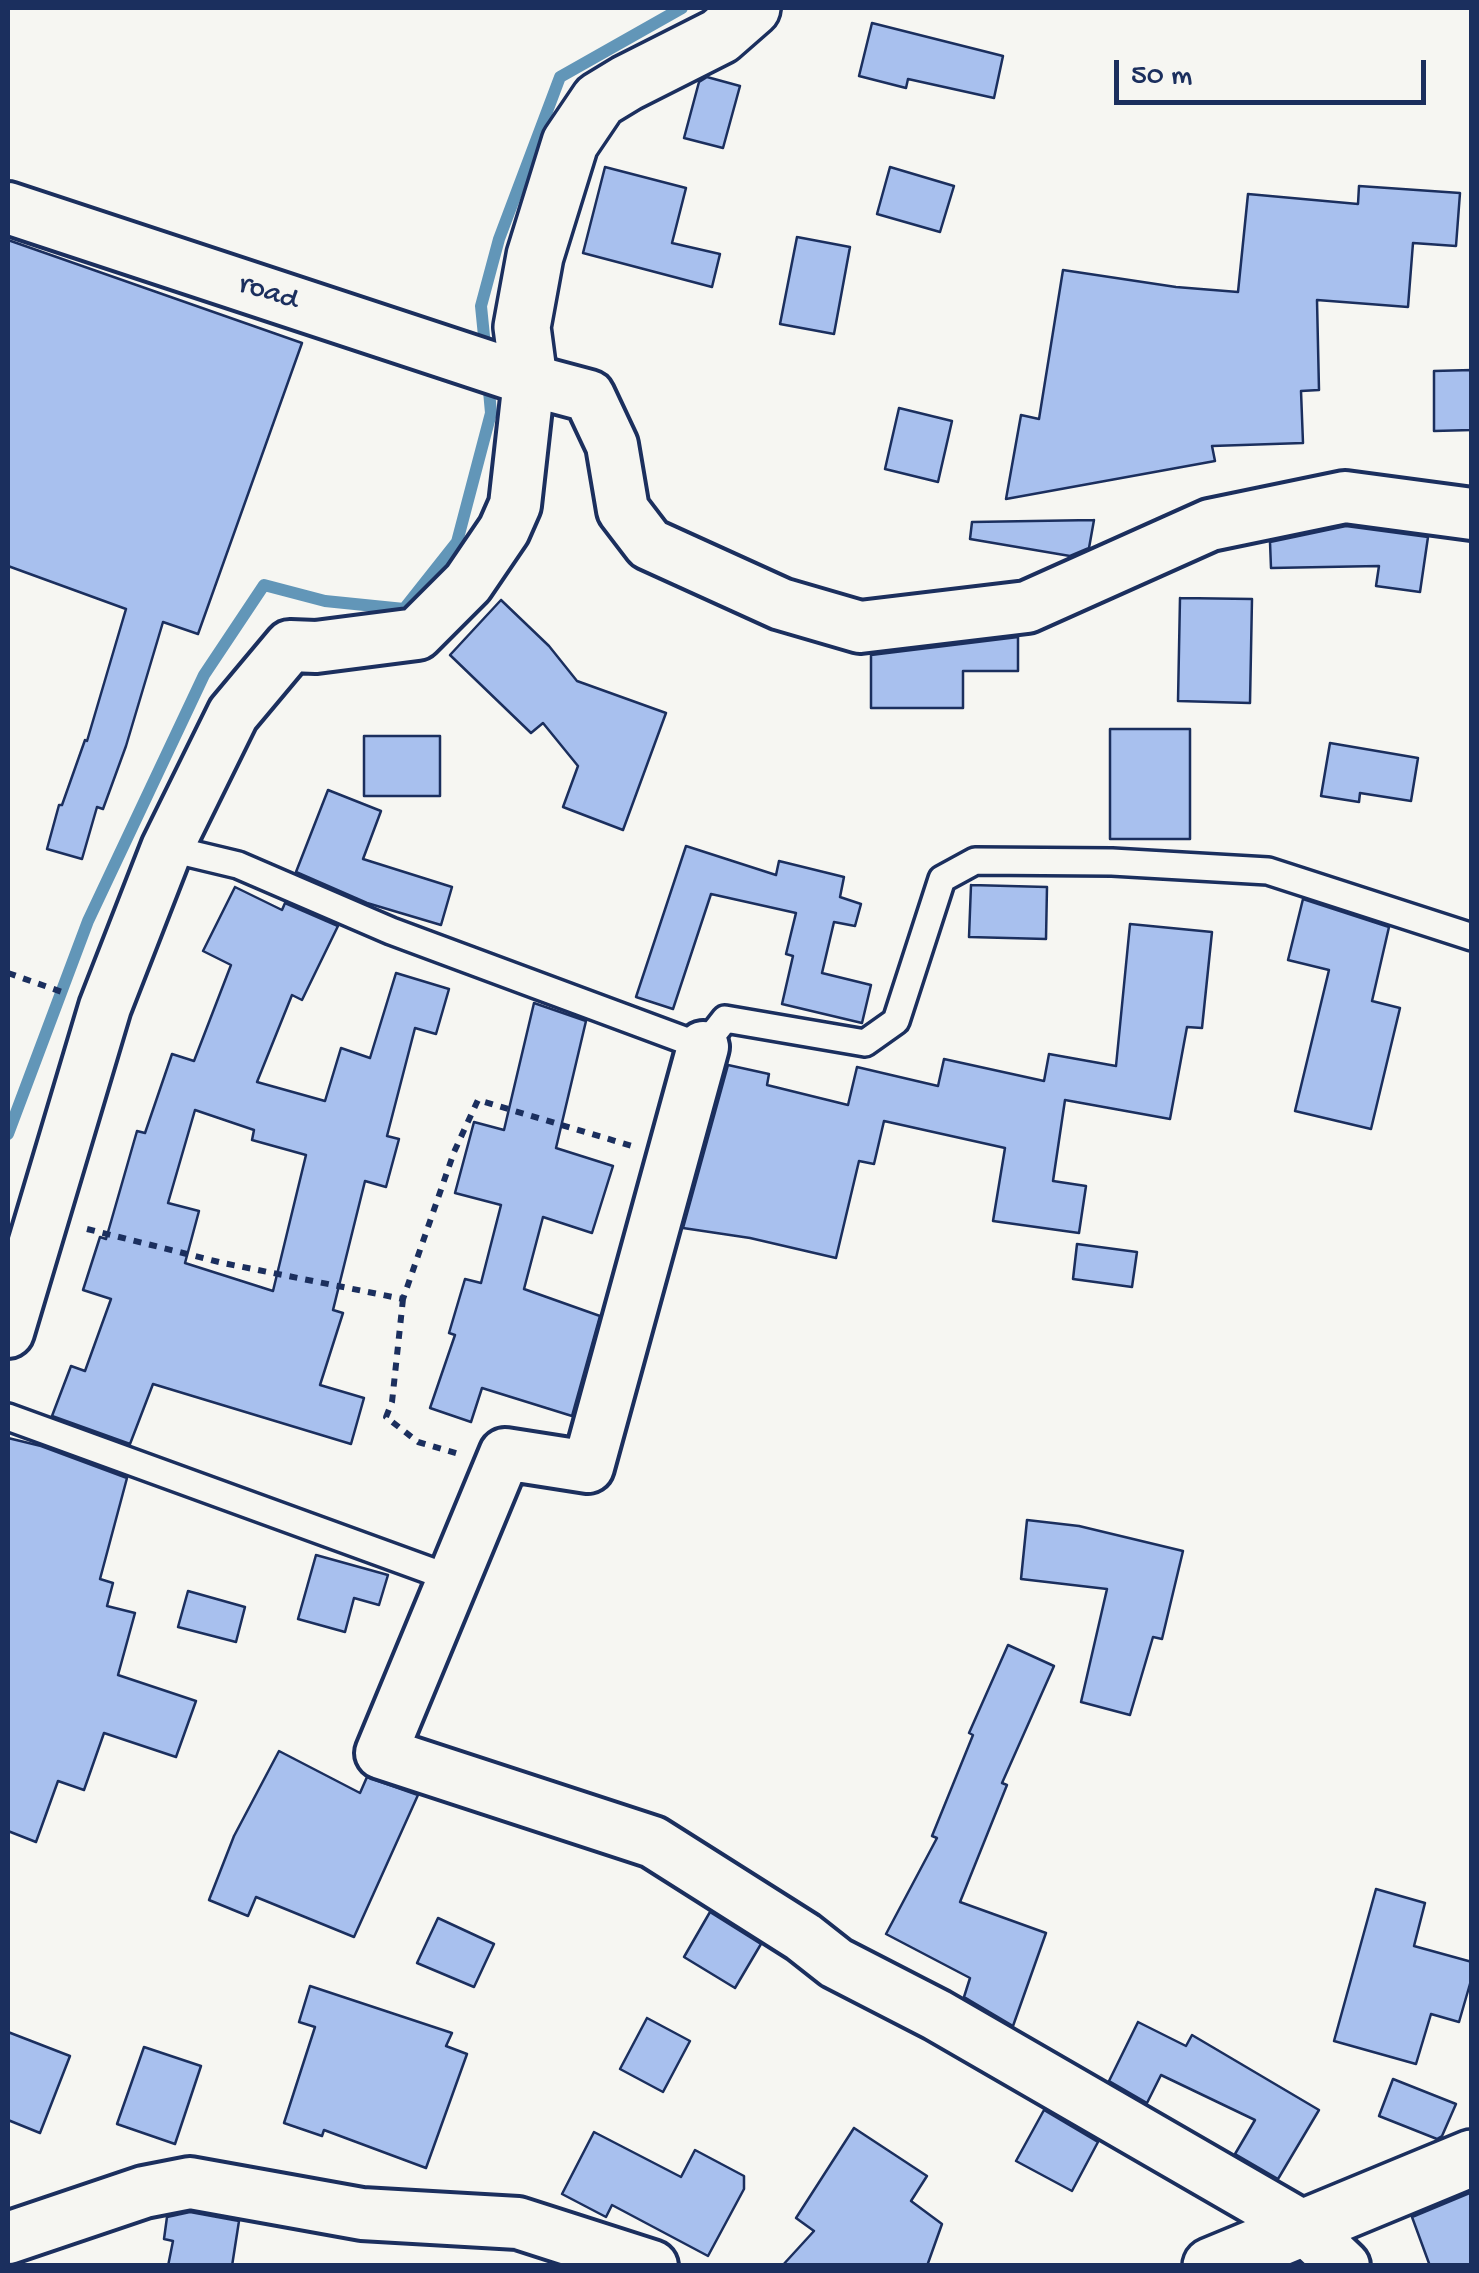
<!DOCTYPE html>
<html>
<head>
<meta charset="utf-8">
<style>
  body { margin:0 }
  #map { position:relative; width:1479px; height:2273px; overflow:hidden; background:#f6f6f2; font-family:"Gochi Hand",sans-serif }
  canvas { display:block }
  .frame { position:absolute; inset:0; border:10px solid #1b2f5e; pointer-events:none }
  .scale { position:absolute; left:1114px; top:60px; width:312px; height:45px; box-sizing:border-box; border:5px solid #1b2f5e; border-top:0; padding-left:12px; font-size:30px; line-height:35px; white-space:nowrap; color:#1b2f5e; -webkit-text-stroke:8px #f6f6f2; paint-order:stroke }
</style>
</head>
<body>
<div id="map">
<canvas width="1479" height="2273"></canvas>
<div class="frame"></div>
<div class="scale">50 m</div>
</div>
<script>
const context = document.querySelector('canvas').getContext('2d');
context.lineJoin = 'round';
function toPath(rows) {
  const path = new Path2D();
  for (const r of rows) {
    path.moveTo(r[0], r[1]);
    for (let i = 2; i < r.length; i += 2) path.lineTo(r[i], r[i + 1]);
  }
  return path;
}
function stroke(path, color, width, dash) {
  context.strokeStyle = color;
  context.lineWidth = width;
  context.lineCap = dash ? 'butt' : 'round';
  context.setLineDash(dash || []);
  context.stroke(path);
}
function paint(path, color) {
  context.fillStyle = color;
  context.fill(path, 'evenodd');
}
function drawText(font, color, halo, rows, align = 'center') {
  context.font = font + ' "Gochi Hand",sans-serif';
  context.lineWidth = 8;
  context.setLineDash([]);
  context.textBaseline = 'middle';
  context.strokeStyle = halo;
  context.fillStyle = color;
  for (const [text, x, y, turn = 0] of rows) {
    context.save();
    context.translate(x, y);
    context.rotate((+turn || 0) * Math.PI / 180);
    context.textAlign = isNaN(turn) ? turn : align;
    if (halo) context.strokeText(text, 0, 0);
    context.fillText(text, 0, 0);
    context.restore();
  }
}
stroke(toPath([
  [486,356,481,306,499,239,560,77,682,8],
  [8,1134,88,921,204,675,264,585,325,601,404,609,457,542,491,413,488,380]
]), '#6296b8', 12);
const building = toPath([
  [872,23,1003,56,994,98,908,79,906,88,859,76,872,23],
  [707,77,740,86,723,148,684,138,699,82,707,77],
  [605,167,686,188,672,243,720,254,712,287,583,253,605,167],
  [890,167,954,186,940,232,877,214,890,167],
  [1359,186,1460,193,1456,246,1413,243,1408,307,1317,300,1319,390,1301,391,1303,443,1212,446,1215,461,1006,499,1021,415,1039,419,1063,270,1176,287,1238,292,1248,194,1358,204,1359,186],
  [797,237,850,247,834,334,780,324,797,237],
  [8,240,302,343,198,634,163,622,126,746,103,809,97,807,82,859,47,849,59,805,62,805,85,740,87,741,126,609,8,566,8,240],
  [1472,370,1472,430,1434,431,1434,371,1472,370],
  [899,408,952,421,938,482,885,469,899,408],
  [1094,520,1089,548,1070,556,970,539,972,522,1094,520],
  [1346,526,1428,537,1420,592,1376,586,1379,566,1271,568,1270,542,1346,526],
  [1180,598,1252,599,1250,703,1178,701,1180,598],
  [501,600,549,646,577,681,666,713,623,830,563,807,578,766,543,723,531,733,450,655,501,600],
  [1018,637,1018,671,963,671,963,708,871,708,871,655,1018,637],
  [1110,729,1190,729,1190,839,1110,839,1110,729],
  [364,736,440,736,440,796,364,796,364,736],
  [1330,743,1418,758,1411,801,1360,793,1359,802,1321,796,1330,743],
  [328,790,381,811,363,859,452,887,441,925,367,903,296,872,328,790],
  [686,846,776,875,779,861,844,877,840,897,861,904,855,926,834,922,822,973,871,985,862,1023,782,1004,793,956,786,954,796,913,711,894,673,1009,636,997,686,846],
  [971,885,1047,887,1046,939,969,937,971,885],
  [235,887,282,910,285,903,338,926,302,1000,292,995,257,1082,325,1101,341,1048,370,1058,396,973,449,989,436,1034,415,1028,387,1136,399,1139,386,1187,365,1181,333,1310,343,1313,320,1385,364,1398,351,1444,153,1384,130,1444,52,1416,71,1366,85,1371,111,1299,83,1290,100,1237,106,1239,137,1131,145,1133,172,1054,194,1061,231,965,203,951,235,887],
  [195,1110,254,1130,252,1140,306,1155,273,1291,185,1263,199,1211,168,1203,195,1110],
  [1303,899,1389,927,1372,1001,1400,1008,1371,1129,1295,1111,1329,970,1288,960,1303,899],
  [1130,924,1212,932,1202,1028,1187,1027,1170,1119,1065,1100,1053,1181,1086,1186,1079,1233,993,1221,1005,1148,884,1121,874,1164,859,1161,836,1258,750,1238,683,1228,728,1065,769,1074,767,1085,848,1105,857,1067,938,1086,944,1059,1044,1081,1049,1054,1116,1066,1130,924],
  [534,1003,586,1021,556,1148,613,1166,592,1233,543,1217,524,1289,600,1316,572,1416,482,1388,471,1422,430,1408,455,1335,449,1333,465,1279,481,1283,501,1205,455,1193,474,1122,504,1130,534,1003],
  [1077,1244,1137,1252,1132,1287,1073,1279,1077,1244],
  [8,1438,41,1446,127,1478,100,1579,113,1583,107,1606,135,1613,118,1675,196,1701,176,1757,104,1733,84,1790,58,1781,36,1842,8,1831,8,1438],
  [1027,1520,1079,1526,1183,1551,1162,1639,1153,1637,1130,1715,1081,1702,1107,1589,1021,1579,1027,1520],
  [316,1555,388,1575,379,1605,354,1598,345,1632,298,1619,316,1555],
  [188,1591,245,1607,236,1642,178,1627,188,1591],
  [1008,1645,1054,1666,1002,1783,1007,1785,960,1902,1046,1933,1013,2026,964,1997,970,1978,886,1934,937,1838,932,1836,973,1735,969,1733,1008,1645],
  [279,1751,360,1793,367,1777,418,1795,354,1937,256,1897,248,1916,209,1900,234,1836,279,1751],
  [1376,1889,1425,1903,1414,1946,1472,1962,1472,1977,1459,2022,1431,2014,1416,2064,1334,2041,1376,1889],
  [710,1912,761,1944,735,1988,684,1957,710,1912],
  [438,1918,494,1944,474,1987,417,1963,438,1918],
  [310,1986,452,2033,446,2046,467,2054,426,2168,324,2130,322,2136,284,2123,315,2027,299,2022,310,1986],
  [647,2018,690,2041,663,2092,620,2069,647,2018],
  [1138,2022,1186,2046,1192,2035,1319,2110,1278,2179,1235,2154,1255,2120,1161,2075,1147,2103,1109,2081,1138,2022],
  [8,2032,70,2056,40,2133,8,2120,8,2032],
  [144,2047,201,2066,175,2144,117,2124,144,2047],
  [1393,2079,1456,2104,1442,2136,1437,2139,1379,2116,1393,2079],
  [1044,2110,1098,2142,1072,2191,1016,2161,1044,2110],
  [854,2128,927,2176,911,2201,942,2224,927,2266,782,2266,814,2231,796,2218,854,2128],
  [594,2132,681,2177,695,2150,744,2176,744,2189,708,2256,612,2205,606,2217,562,2194,594,2132],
  [1472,2192,1472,2266,1430,2266,1412,2217,1472,2192],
  [190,2212,239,2221,232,2266,168,2266,173,2241,164,2239,167,2217,190,2212]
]);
paint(building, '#a8c0ee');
stroke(building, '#1b2f5e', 2.5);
const service = toPath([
  [167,848,238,865,391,931,703,1047,725,1019,865,1043,896,1021,942,879,975,861,1112,862,1268,871,1472,937],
  [8,1417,453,1579]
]);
const minor = toPath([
  [8,208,529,380,589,396,612,445,623,510,649,544,781,604,860,627,1027,607,1210,525,1345,497,1472,514],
  [703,1047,588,1467,505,1454,381,1753,653,1842,803,1937,836,1963,937,2015,1302,2226,1344,2266],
  [8,1332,105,1007,167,848,233,714,290,646,316,647,417,634,468,583,504,530,515,505,529,380],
  [8,2238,144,2192,190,2183,362,2214,518,2223,652,2266]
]);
const tertiary = toPath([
  [529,380,522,327,535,256,570,143,599,100,627,83,720,36,752,8]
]);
const secondary = toPath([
  [1211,2266,1472,2158]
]);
stroke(service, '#1b2f5e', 32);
stroke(minor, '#1b2f5e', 58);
stroke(tertiary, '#1b2f5e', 62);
stroke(secondary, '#1b2f5e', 62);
stroke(toPath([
  [8,973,62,992],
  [87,1229,223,1263,403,1299,454,1152,478,1100,632,1146],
  [403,1299,392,1402,386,1417,418,1442,459,1454]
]), '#1b2f5e', 6, [8, 8]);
stroke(service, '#f6f6f2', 25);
stroke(minor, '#f6f6f2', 50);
stroke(tertiary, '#f6f6f2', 55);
stroke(secondary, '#f6f6f2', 55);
drawText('30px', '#1b2f5e', '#f6f6f2', [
  ["road",268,294,18]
]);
</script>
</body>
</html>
